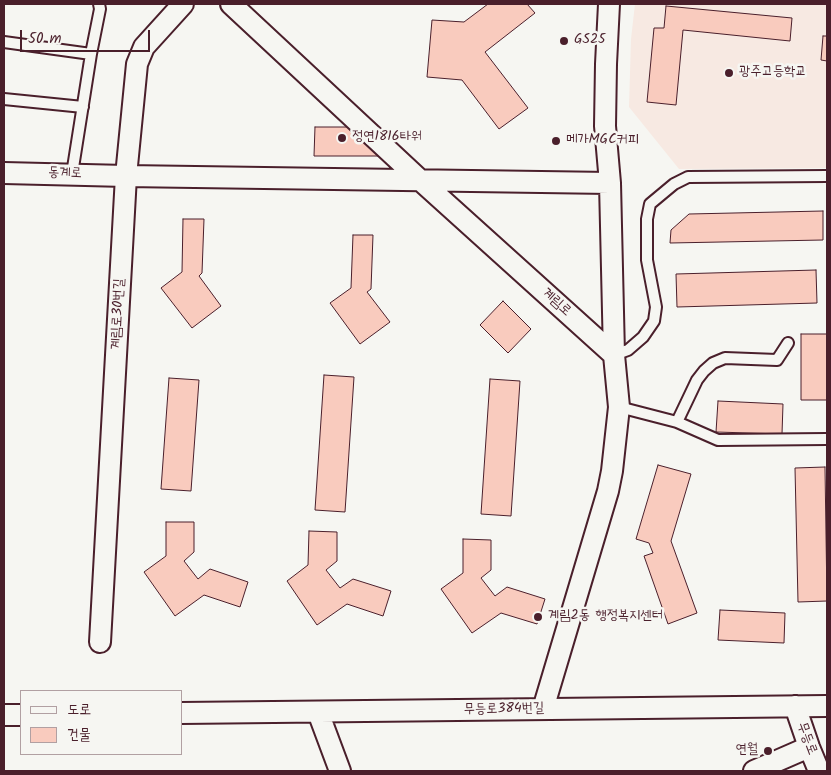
<!DOCTYPE html>
<html>
<head>
<meta charset="utf-8">
<style>
  body { margin:0 }
  #map { position:relative; width:831px; height:775px; overflow:hidden; background:#f6f6f2; font-family:Kalam,"Poor Story",sans-serif }
  canvas { display:block }
  .frame { position:absolute; inset:0; border:5px solid #4a1f2b; pointer-events:none }
  .legend { position:absolute; left:20px; top:690px; width:162px; height:65px; box-sizing:border-box; background:#f6f6f2; border:1px solid #b1a0a2; margin:0; padding:6px 9px; list-style:none; font-size:15px; color:#4a1f2b }
  .legend li { display:flex; align-items:center; gap:10px; height:25px }
  .legend b { width:25px; border:1px solid #b1a0a2 }
  .scale { position:absolute; left:20px; top:30px; width:130px; height:22px; box-sizing:border-box; border:2px solid #4a1f2b; border-top:0; padding-left:6px; font-size:15px; line-height:18px; white-space:nowrap; color:#4a1f2b; -webkit-text-stroke:4px #f6f6f2; paint-order:stroke }
</style>
</head>
<body>
<div id="map">
<canvas width="831" height="775"></canvas>
<div class="frame"></div>
<ul class="legend">
<li><b style="height:6px;background:#f6f6f2"></b>도로</li>
<li><b style="height:14px;background:#f9cbbe"></b>건물</li>
</ul>
<div class="scale">50 m</div>
</div>
<script>
const context = document.querySelector('canvas').getContext('2d');
context.lineJoin = 'round';
function paint(path, color) {
  context.fillStyle = color;
  context.fill(path, 'evenodd');
}
function toPath(rows) {
  const path = new Path2D();
  for (const r of rows) {
    path.moveTo(r[0], r[1]);
    for (let i = 2; i < r.length; i += 2) path.lineTo(r[i], r[i + 1]);
  }
  return path;
}
function stroke(path, color, width, dash) {
  context.strokeStyle = color;
  context.lineWidth = width;
  context.lineCap = dash ? 'butt' : 'round';
  context.setLineDash(dash || []);
  context.stroke(path);
}
function drawText(font, color, halo, rows, align = 'center') {
  context.font = font + ' Kalam,"Poor Story",sans-serif';
  context.lineWidth = 5;
  context.setLineDash([]);
  context.textBaseline = 'middle';
  context.strokeStyle = halo;
  context.fillStyle = color;
  for (const [text, x, y, turn = 0] of rows) {
    context.save();
    context.translate(x, y);
    context.rotate((+turn || 0) * Math.PI / 180);
    context.textAlign = isNaN(turn) ? turn : align;
    if (halo) context.strokeText(text, 0, 0);
    context.fillText(text, 0, 0);
    context.restore();
  }
}
paint(toPath([
  [635,4,827,4,827,168,679,169,629,107,631,39]
]), '#f7e9e2');
const building = toPath([
  [488,4,527,4,535,13,485,52,528,108,499,129,462,80,427,77,432,20,464,22,488,4],
  [666,6,792,18,790,41,683,30,676,105,647,102,654,28,664,28,666,6],
  [823,36,827,36,827,61,821,60,823,36],
  [315,127,356,127,381,156,314,156,315,127],
  [823,211,823,240,670,243,671,230,689,214,823,211],
  [183,219,204,219,202,273,199,276,221,306,192,328,161,288,182,272,183,219],
  [353,235,373,235,371,289,367,292,390,322,360,344,330,303,351,288,353,235],
  [816,270,817,303,677,307,676,274,816,270],
  [503,301,531,329,508,353,480,325,503,301],
  [801,334,827,334,827,400,801,400,801,334],
  [324,375,354,377,345,512,315,510,324,375],
  [169,378,199,380,191,491,161,489,169,378],
  [490,379,520,381,511,516,481,514,490,379],
  [718,401,783,404,782,434,716,432,718,401],
  [658,465,691,474,671,541,697,613,668,624,644,556,653,553,649,543,636,539,658,465],
  [825,467,827,601,798,602,795,468,825,467],
  [166,522,194,522,194,552,184,561,198,579,210,569,248,582,240,607,204,595,175,616,144,572,166,556,166,522],
  [309,531,337,532,337,561,326,570,340,588,353,579,391,591,383,616,347,604,317,625,287,581,308,565,309,531],
  [463,539,491,540,491,570,481,578,495,596,507,587,545,599,537,624,501,613,472,633,441,589,463,573,463,539],
  [720,610,785,613,784,643,718,640,720,610]
]);
paint(building, '#f9cbbe');
stroke(building, '#4a1f2b', 1);
const service = toPath([
  [4,42,91,54],
  [4,99,83,107],
  [72,174,91,54,100,9,99,4],
  [614,355,628,350,643,337,654,321,656,307,647,260,647,219,650,204,674,184,688,177,827,176],
  [619,407,677,422,718,440,827,439],
  [677,422,697,380,704,371,713,363,725,358,777,360,788,343]
]);
const minor = toPath([
  [231,4,420,180,614,355,619,407,612,471,608,491,543,709],
  [609,4,606,64,605,126,610,183,614,355],
  [4,173,126,176,610,183],
  [100,642,126,176,137,64,144,47,183,4],
  [795,706,809,747,819,771],
  [318,712,340,771],
  [181,713,827,706],
  [4,715,21,715],
  [754,771,809,747]
]);
stroke(service, '#4a1f2b', 14);
stroke(minor, '#4a1f2b', 24);
stroke(service, '#f6f6f2', 10);
stroke(minor, '#f6f6f2', 20);
for (const [x, y, r, color] of [
  [564,41,5,"#4a1f2b"],
  [729,73,5,"#4a1f2b"],
  [342,138,5,"#4a1f2b"],
  [556,141,5,"#4a1f2b"],
  [538,617,5,"#4a1f2b"],
  [768,751,5,"#4a1f2b"]
]) {
  const dot = new Path2D();
  dot.arc(x, y, r, 0, 2 * Math.PI);
  context.fillStyle = color;
  context.fill(dot);
  stroke(dot, '#f6f6f2', 2);
}
drawText('14px', '#4a1f2b', '#f6f6f2', [
  ["GS25",574,41],
  ["광주고등학교",739,73],
  ["정연1816타워",352,138],
  ["메가MGC커피",566,141],
  ["계림2동 행정복지센터",548,617],
  ["연월",758,751,"right"]
], 'left');
drawText('14px', '#4a1f2b', '#f6f6f2', [
  ["동계로",65,174,2],
  ["계림로",556,303,42],
  ["계림로30번길",119,314,-87],
  ["무등로384번길",504,710,-1],
  ["무등로",806,739,69]
]);
</script>
</body>
</html>
